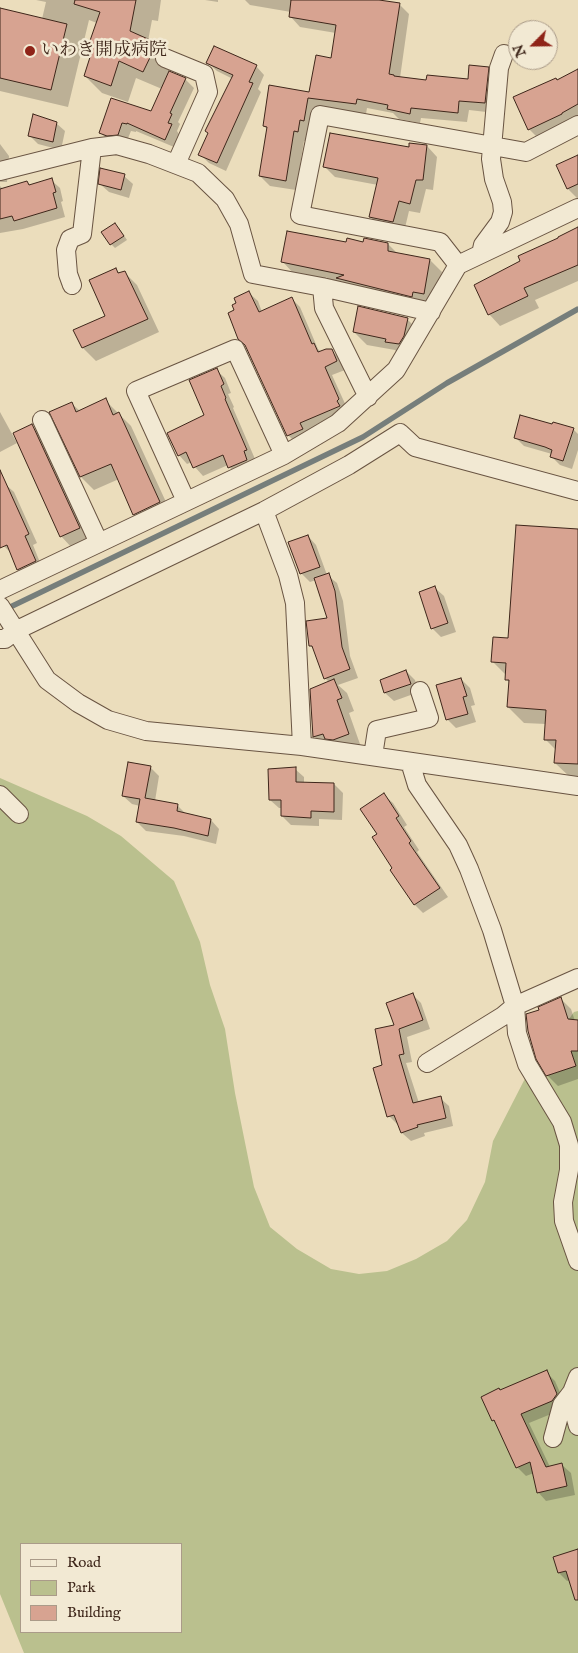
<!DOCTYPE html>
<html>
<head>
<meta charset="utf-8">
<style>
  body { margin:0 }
  #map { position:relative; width:578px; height:1653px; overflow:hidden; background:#ebddbc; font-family:"IM FELL English",serif }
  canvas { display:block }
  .legend { position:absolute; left:20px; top:1543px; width:162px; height:90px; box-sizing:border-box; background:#f2e9d3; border:1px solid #aa9b89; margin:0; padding:6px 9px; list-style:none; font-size:15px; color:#3e261a }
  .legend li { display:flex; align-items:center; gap:10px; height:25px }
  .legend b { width:25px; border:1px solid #aa9b89 }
  .north { position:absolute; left:508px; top:20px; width:50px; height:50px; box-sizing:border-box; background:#f2e9d3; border:1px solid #aa9b89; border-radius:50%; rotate:247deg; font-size:14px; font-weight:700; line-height:20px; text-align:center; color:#3e261a }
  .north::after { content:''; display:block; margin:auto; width:18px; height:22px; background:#8f2418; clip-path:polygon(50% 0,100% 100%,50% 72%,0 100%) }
</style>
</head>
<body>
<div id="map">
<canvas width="578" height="1653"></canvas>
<ul class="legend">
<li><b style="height:6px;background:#f2e9d3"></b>Road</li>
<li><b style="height:14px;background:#bac08e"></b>Park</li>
<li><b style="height:14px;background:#d7a391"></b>Building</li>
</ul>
<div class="north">N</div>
</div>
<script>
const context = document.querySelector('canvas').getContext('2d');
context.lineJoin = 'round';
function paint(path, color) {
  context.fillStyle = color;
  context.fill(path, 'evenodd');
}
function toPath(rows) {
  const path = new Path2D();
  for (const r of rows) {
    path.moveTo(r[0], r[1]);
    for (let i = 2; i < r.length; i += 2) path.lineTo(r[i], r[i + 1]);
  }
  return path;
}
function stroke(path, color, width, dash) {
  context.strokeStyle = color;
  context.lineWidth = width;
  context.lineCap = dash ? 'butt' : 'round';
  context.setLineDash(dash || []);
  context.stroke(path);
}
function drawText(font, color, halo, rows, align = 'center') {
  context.font = font + ' "IM FELL English","Noto Serif JP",serif';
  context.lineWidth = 5;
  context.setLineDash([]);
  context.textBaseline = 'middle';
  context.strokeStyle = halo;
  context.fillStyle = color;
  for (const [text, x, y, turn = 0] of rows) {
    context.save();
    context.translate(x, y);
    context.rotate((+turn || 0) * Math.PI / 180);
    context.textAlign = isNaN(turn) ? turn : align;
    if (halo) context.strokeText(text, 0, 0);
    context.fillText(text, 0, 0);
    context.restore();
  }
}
paint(toPath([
  [0,778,87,816,121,836,174,881,200,942,210,985,225,1029,235,1093,254,1187,270,1227,297,1249,331,1269,359,1274,387,1271,416,1259,447,1241,467,1220,485,1182,493,1141,535,1059,555,1038,574,1012,578,1011,578,1653,24,1653,0,1594],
  [21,1544,181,1544,181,1632,21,1632]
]), '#bac08e');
paint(toPath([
  [36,0,161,0,158,21,152,20,148,41,156,44,173,61,168,72,185,79,194,88,178,122,180,124,177,131,179,134,174,147,136,131,136,132,131,131,126,143,109,141,100,132,111,99,152,113,162,89,136,78,128,102,102,93,85,76,92,56,87,52,97,23,89,20,68,107,0,91,0,9,42,19,46,2],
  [205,0,218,0,218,2],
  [245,0,371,0,399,4,409,14,400,78,427,81,469,80,488,68,498,78,495,113,469,110,467,122,421,118,420,123,399,119,393,113,367,108,366,114,318,107,308,141,304,141,296,190,270,186,260,176,268,130,264,126,310,93,332,59,336,33,300,27,290,16,291,12,250,5],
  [208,63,256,66,264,75,258,89,261,92,226,171,209,163,200,154,233,79,217,71],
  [578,70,578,121,540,140,529,129],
  [56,123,65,131,61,150,38,144,30,136],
  [0,144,9,156,7,182,0,182],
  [411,144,427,146,437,157,433,190,426,189,420,213,409,211,404,232,381,227,370,217,378,185,335,177,325,167,410,148],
  [578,156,578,199,568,189],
  [124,176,133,184,129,198,109,192,100,184],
  [51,180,60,188,63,201,61,202,65,217,23,229,0,233,0,186,3,189,27,182,31,186],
  [119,228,127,240,115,248,111,244],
  [578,229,578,281,535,300,539,308,500,326,489,314],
  [347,243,388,244,398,254,430,260,442,272,435,305,294,274,283,262],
  [116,269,120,274,124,272,137,285,159,332,96,361,83,348,75,331,107,316],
  [249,293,258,301,262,312,292,299,300,307,318,349,321,352,331,350,340,359,345,370,332,375,347,408,297,444,288,435,236,310],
  [407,319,420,332,399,354,395,350,367,345,354,332],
  [216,370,225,378,231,393,228,394,234,407,233,408,255,459,251,460,255,469,237,476,228,465,203,476,195,467,192,462,187,464,179,455,206,416],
  [105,400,131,426,172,515,147,527,134,514,119,479,94,490,81,477,51,413,72,404,80,411],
  [0,412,17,443,0,452],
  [553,425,573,429,578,434,578,450,572,469,560,465,551,456,552,454,524,446,515,437],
  [32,426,43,437,91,539,72,548,61,536,15,434],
  [5,484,14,492,37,543,33,545,43,570,26,578,18,570,11,553,4,546,0,536,0,486],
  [578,530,578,779,572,779,555,763,556,750,545,739,546,724,524,723,508,707,510,683,506,679,507,676,492,661,509,639],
  [308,536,316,545,327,575,337,583,343,601,350,656,358,678,338,685,347,693,354,711,349,713,361,747,327,749,314,736,329,682,325,678,314,650,311,646,329,619,316,580,310,582,301,573],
  [435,588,444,596,456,632,441,637,432,628],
  [406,671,415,680,419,692,394,701,385,693,381,680],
  [461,679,470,688,475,705,471,706,476,722,456,728,447,719],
  [150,767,159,776,155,801,178,806,187,815,211,820,219,829,216,844,184,836,146,831,137,822,140,806,132,804,123,796],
  [295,769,304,777,304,783,334,784,343,793,342,820,319,819,319,826,291,825,282,816,282,808,279,808,270,800],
  [384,795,393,803,407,825,404,827,419,850,417,852,448,897,423,913,415,905,392,870,394,869,378,834],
  [413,995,421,1003,430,1029,407,1037,412,1062,406,1063,419,1103,440,1098,449,1106,453,1126,424,1133,425,1136,411,1141,402,1133,399,1124,397,1124,389,1116,384,1066,395,1026],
  [561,999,571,1009,575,1021,578,1021,578,1079,558,1086,547,1075,540,1011],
  [546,1372,555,1381,565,1404,561,1410,529,1423,550,1467,562,1465,571,1473,575,1495,546,1501,538,1492,534,1473,526,1476,518,1468,497,1425,493,1420,500,1391],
  [578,1553,578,1592,570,1580,567,1581,559,1573]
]), '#0003');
stroke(toPath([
  [4,610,363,437,447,383,578,309]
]), '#767e7b', 5.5);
const building = toPath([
  [75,0,136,0,130,31,157,43,143,72,119,61,111,86,84,76,91,54,86,52,100,12,74,4,75,0],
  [291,0,379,0,400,3,389,74,394,75,394,76,426,80,427,75,468,79,469,65,489,67,485,103,459,101,458,113,411,108,410,114,387,109,388,105,357,99,356,104,308,98,304,121,300,120,298,132,294,131,286,181,259,176,267,127,263,126,269,85,309,92,316,55,331,58,336,25,289,17,291,0],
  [0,8,67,24,51,90,0,78,0,8],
  [214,46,257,65,249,82,253,83,217,163,198,155,208,133,205,131,233,75,206,63,214,46],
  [578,69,578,104,562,113,562,114,528,130,513,97,556,78,557,80,578,69],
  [169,71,186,78,170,113,172,114,168,123,172,124,165,140,127,123,127,124,122,123,118,135,107,136,99,133,111,98,151,111,169,71],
  [33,114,57,122,53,142,28,136,33,114],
  [330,133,409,147,409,143,427,145,423,180,416,180,410,204,399,201,393,222,369,217,378,178,323,167,330,133],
  [578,155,578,184,567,189,556,165,578,155],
  [100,168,125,174,121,190,98,184,100,168],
  [52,178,56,192,53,193,57,208,14,221,12,216,0,219,0,189,27,181,29,185,52,178],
  [115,223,124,236,110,245,101,232,115,223],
  [578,227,578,265,524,288,528,296,488,315,474,285,520,261,518,256,558,238,558,237,578,227],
  [287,231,346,242,347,238,363,242,364,238,388,243,388,251,430,259,424,294,413,292,412,297,336,278,344,275,281,262,287,231],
  [116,268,118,273,125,271,148,319,82,348,73,330,105,316,89,280,116,268],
  [249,291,259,312,292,297,312,344,314,343,318,352,326,349,332,349,337,361,325,367,339,399,337,401,340,406,300,423,303,429,287,436,245,345,238,339,228,313,234,310,232,305,236,303,234,298,249,291],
  [358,306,408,318,404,336,399,344,385,342,386,339,353,332,358,306],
  [217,368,224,384,221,386,226,398,225,399,247,450,244,451,247,460,228,468,223,455,193,468,186,452,178,456,167,433,204,415,189,380,217,368],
  [106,398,113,415,119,412,160,502,133,515,111,464,80,477,49,412,72,402,76,412,106,398],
  [520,415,552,424,553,422,574,428,563,461,550,457,552,450,545,447,514,438,520,415],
  [32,424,80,528,60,537,13,433,32,424],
  [0,470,29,534,25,536,36,561,17,570,7,545,0,548,0,470],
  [516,525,578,529,578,764,554,763,556,740,544,740,546,710,507,707,509,680,505,680,506,663,491,662,493,637,508,638,516,525],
  [308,535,320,567,300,574,288,542,308,535],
  [329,573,335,591,342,647,350,669,324,679,312,646,309,646,306,621,327,618,314,578,329,573],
  [435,586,448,623,431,629,419,592,435,586],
  [406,670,411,684,384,693,380,680,406,670],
  [461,678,467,696,463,697,468,714,446,720,436,685,461,678],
  [334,679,342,698,337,700,349,734,333,740,325,739,323,734,313,737,310,689,334,679],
  [128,762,151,766,145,798,178,804,177,811,211,819,208,836,174,828,136,822,140,799,122,796,128,762],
  [296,767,296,782,334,783,334,812,311,811,311,818,281,816,281,800,269,800,268,769,296,767],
  [384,793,399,816,396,818,411,841,409,843,440,888,414,905,390,870,392,868,372,837,377,834,360,809,384,793],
  [413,993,423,1020,399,1029,404,1054,399,1055,413,1103,441,1096,446,1118,417,1125,418,1127,401,1133,394,1115,387,1117,373,1068,382,1065,375,1029,394,1025,386,1003,413,993],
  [561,997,568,1019,578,1020,578,1051,571,1051,576,1066,546,1076,536,1059,528,1031,526,1014,539,1010,538,1007,561,997],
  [547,1370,557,1394,552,1401,521,1414,546,1467,562,1463,567,1486,537,1493,530,1462,516,1468,494,1420,492,1421,481,1397,499,1388,500,1390,547,1370],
  [578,1549,578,1600,575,1600,566,1571,558,1573,553,1557,578,1549]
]);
paint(building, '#d7a391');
stroke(building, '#3e261a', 1);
const minor = toPath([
  [165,58,204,74,208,92,176,164],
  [0,171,92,148,117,145,149,154,198,173,225,199,239,224,253,274,322,287,431,312],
  [481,254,483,245,500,222,503,212,502,202,494,179,491,159,499,68,504,54],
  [458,265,440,242,300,215,320,115,526,152,578,125],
  [72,285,68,274,66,250,70,239,82,234,92,148],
  [322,287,324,308,368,397],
  [42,420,99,543],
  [186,501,136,391,235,349,284,455],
  [264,511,288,575,295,603,302,746],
  [0,590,284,455,338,423,396,370,458,265,578,208],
  [0,606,47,680,78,703,108,720,146,731,302,746,578,786],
  [0,639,5,639,15,631,264,511,349,465,400,433,415,447,578,491],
  [373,756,377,730,429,718,420,691],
  [410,762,417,785,458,845,469,869,492,930,515,1006,517,1033,527,1064,562,1122,569,1145,569,1170,563,1202,564,1221,578,1261],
  [0,795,19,814],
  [427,1063,503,1016,515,1006,578,978],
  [578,1377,572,1392,573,1408,578,1426],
  [553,1438,562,1405,572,1392]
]);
stroke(minor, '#695442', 20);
stroke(minor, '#f2e9d3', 18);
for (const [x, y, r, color] of [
  [30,51,6,"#8f2418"]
]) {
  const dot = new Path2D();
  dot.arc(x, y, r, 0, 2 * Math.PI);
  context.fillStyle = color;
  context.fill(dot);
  stroke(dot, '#f2e9d3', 2);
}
drawText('18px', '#3e261a', '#f2e9d3', [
  ["いわき開成病院",41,51]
], 'left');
</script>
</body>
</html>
